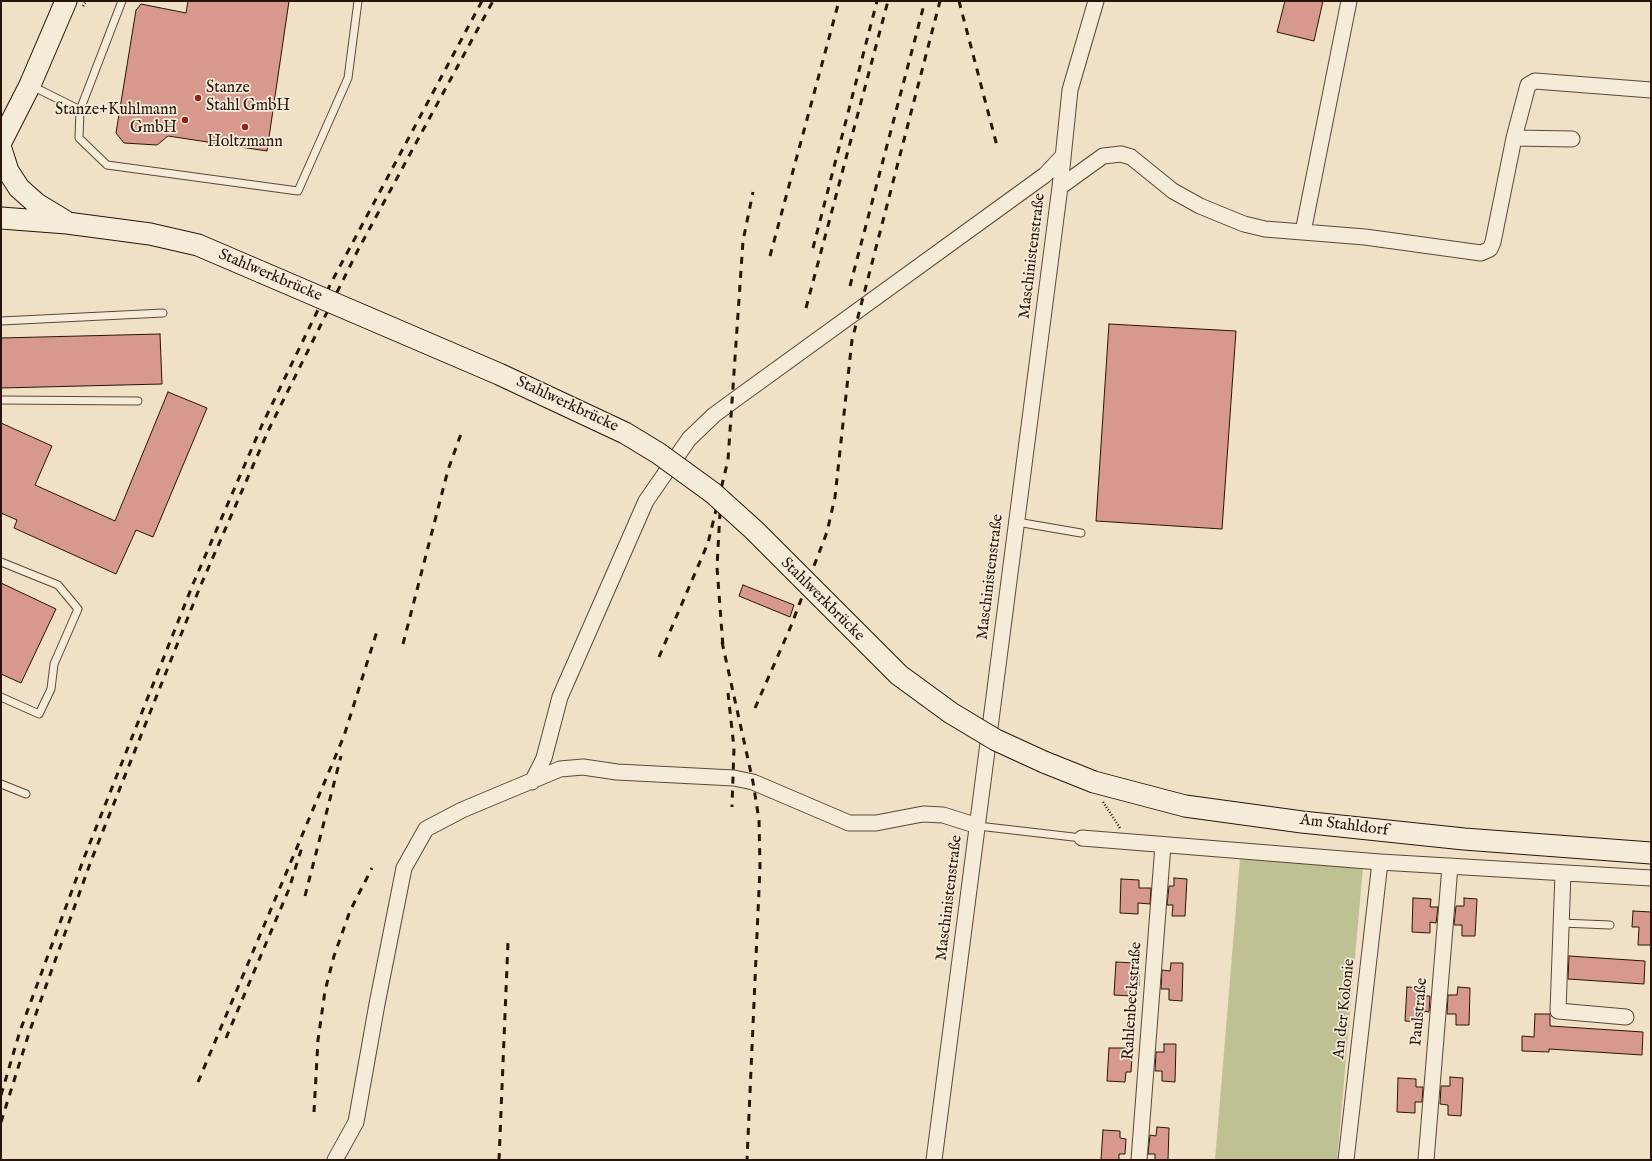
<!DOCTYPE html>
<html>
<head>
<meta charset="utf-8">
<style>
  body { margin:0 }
  #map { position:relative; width:1652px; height:1161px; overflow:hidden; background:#f0e0c5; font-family:"IM FELL English",serif }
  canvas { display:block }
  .frame { position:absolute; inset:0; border:2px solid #29140a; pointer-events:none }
</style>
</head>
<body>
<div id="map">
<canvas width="1652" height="1161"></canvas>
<div class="frame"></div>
</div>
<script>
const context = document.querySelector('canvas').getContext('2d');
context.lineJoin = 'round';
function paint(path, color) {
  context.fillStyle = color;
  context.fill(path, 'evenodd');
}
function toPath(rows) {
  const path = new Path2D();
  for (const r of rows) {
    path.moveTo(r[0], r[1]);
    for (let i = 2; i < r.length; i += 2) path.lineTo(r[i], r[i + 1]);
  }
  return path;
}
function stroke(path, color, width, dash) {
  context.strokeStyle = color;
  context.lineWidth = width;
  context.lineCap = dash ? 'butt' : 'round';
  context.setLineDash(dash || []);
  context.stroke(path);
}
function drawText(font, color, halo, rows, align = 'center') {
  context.font = font + ' "IM FELL English",serif';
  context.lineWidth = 3.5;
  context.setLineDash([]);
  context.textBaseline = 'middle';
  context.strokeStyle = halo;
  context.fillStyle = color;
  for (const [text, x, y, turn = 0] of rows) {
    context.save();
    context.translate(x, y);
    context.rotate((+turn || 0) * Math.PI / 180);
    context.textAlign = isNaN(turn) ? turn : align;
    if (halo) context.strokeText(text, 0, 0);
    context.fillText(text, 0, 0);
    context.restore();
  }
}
paint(toPath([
  [1240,859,1363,867,1337,1160,1215,1160]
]), '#bec191');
const building = toPath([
  [188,1,289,1,267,151,168,136,157,145,124,143,116,133,136,10,141,4,186,13,188,1],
  [1285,1,1323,1,1314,41,1277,32,1285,1],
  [1109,324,1236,331,1222,529,1096,521,1109,324],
  [160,334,162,384,1,388,1,338,160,334],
  [168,392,207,408,153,537,136,530,116,574,14,528,17,520,1,513,1,423,52,446,35,485,115,521,168,392],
  [1,583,56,609,21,683,1,674,1,583],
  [743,585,794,605,790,617,739,596,743,585],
  [1174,878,1187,879,1185,916,1172,916,1173,905,1167,905,1169,886,1174,886,1174,878],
  [1121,879,1139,880,1139,888,1151,888,1150,904,1138,903,1138,914,1120,913,1121,879],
  [1413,898,1431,899,1430,907,1438,907,1436,923,1430,922,1430,933,1412,932,1413,898],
  [1464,898,1477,899,1475,936,1462,936,1462,925,1454,925,1456,906,1464,906,1464,898],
  [1633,911,1651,912,1651,945,1638,945,1639,927,1632,927,1633,911],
  [1569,956,1645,961,1644,984,1568,979,1569,956],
  [1116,962,1134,963,1133,970,1139,971,1139,986,1133,986,1132,996,1114,995,1116,962],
  [1171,963,1183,963,1182,1001,1169,1000,1169,989,1161,989,1162,970,1170,971,1171,963],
  [1407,987,1424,988,1424,996,1430,996,1429,1012,1424,1011,1423,1022,1405,1021,1407,987],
  [1458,987,1470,988,1469,1025,1456,1025,1456,1014,1447,1014,1448,995,1457,995,1458,987],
  [1535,1014,1550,1014,1550,1026,1643,1032,1642,1055,1549,1049,1549,1052,1522,1051,1522,1036,1534,1037,1535,1014],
  [1164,1044,1176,1044,1175,1082,1162,1081,1162,1071,1155,1071,1156,1052,1164,1052,1164,1044],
  [1109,1048,1127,1048,1126,1056,1132,1057,1131,1072,1126,1072,1125,1082,1107,1081,1109,1048],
  [1450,1077,1463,1078,1461,1116,1448,1115,1448,1105,1440,1104,1441,1086,1450,1086,1450,1077],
  [1398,1078,1416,1079,1416,1087,1423,1087,1422,1102,1415,1102,1415,1113,1397,1112,1398,1078],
  [1157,1127,1169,1128,1168,1160,1155,1160,1155,1154,1148,1154,1150,1135,1156,1136,1157,1127],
  [1103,1130,1120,1131,1120,1138,1126,1139,1125,1154,1119,1154,1119,1160,1101,1160,1103,1130]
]);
paint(building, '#d7998d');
stroke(building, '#29140a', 1);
const lane = toPath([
  [122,1,80,110,79,138,107,165,298,191,348,78,358,1],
  [32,86,80,110],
  [1,321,163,313],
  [1,400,138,401],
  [1017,522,1081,533],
  [1,562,58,585,78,609,54,664,51,689,39,714,1,697],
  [1,784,26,794],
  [978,826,1082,838],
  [1561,923,1610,925]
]);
const street = toPath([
  [1514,138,1572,139],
  [1060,187,1103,156,1121,154,1131,157,1173,191,1200,206,1244,224,1265,229,1365,237,1481,253,1490,249,1493,242,1514,138,1528,85,1535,81,1651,90],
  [1303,232,1349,1],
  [532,782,544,758,560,697,646,501,689,439,714,415,733,401,1045,175,1062,157],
  [1082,838,1380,862,1651,878],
  [1563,873,1558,1011,1626,1017],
  [335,1160,356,1122,377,1004,404,868,426,829,462,810,560,769,583,767,617,772,734,778,753,782,849,823,876,823,923,814,943,815,978,826],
  [934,1160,1060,187,1070,90,1096,1],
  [1139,1160,1163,845],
  [1346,1160,1380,862],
  [1426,1160,1450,866]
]);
const secondary = toPath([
  [1,142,30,85,66,1],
  [1,149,8,171,19,188,37,204,65,221],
  [1,218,67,223,150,234,198,245,261,272],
  [1044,762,1094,782,1185,806,1302,822,1464,839,1651,853]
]);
stroke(lane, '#5b4739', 9);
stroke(street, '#5b4739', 17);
stroke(secondary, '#29140a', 23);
stroke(toPath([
  [83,6,86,1],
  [1103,802,1120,828]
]), '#29140a', 2.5, [1, 2]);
stroke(lane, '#f5ebd9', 7);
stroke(street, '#f5ebd9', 15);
stroke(secondary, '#f5ebd9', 21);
stroke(toPath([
  [959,1,997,146],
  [813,248,877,1],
  [770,256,839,1],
  [850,286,925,1],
  [806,308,888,1],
  [720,512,717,567,723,647],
  [722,642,753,782,759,820,760,867,747,1160],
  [403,644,448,470,462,431],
  [659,657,708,543,728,460,743,241,753,192],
  [728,693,734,748,732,807],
  [755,708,791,626,827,532,835,497,852,340,940,1],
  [305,896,341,756],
  [226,1038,289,889,302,847],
  [198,1082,344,736,378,628],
  [1,1095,20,1031,84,858,193,584,262,425,331,283,482,1],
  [314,1112,318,1040,325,991,334,956,350,911,372,868],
  [1,1122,29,1033,91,861,200,587,269,429,358,250,493,1],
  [499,1160,508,942]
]), '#29140a', 3, [7, 7]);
const secondaryBridge = toPath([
  [261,272,499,374,625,433,658,453,713,493,754,530,899,675,951,713,996,740,1044,762]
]);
stroke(secondaryBridge, '#29140a', 23, []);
stroke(secondaryBridge, '#f5ebd9', 21);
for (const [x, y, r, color] of [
  [198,98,4,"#8f2418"],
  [185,120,4,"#8f2418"],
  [245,127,4,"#8f2418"]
]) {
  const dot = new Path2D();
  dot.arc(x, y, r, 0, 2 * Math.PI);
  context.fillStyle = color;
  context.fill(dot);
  stroke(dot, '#f5ebd9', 1.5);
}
drawText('16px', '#29140a', '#f5ebd9', [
  ["Stanze",206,89],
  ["Stahl GmbH",206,107],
  ["Stanze+Kuhlmann",177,111,"right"],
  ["GmbH",177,129,"right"],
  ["Holtzmann",245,143,"center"]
], 'left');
drawText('16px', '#29140a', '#f5ebd9', [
  ["Maschinistenstraße",1033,256,-83],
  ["Stahlwerkbrücke",270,276,23],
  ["Stahlwerkbrücke",567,405,25],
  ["Maschinistenstraße",991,577,-83],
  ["Stahlwerkbrücke",822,600,45],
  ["Am Stahldorf",1344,826,7],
  ["Maschinistenstraße",950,898,-83],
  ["Rahlenbeckstraße",1133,1001,-86],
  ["An der Kolonie",1345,1009,-84],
  ["Paulstraße",1420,1012,-85]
]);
</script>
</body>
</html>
